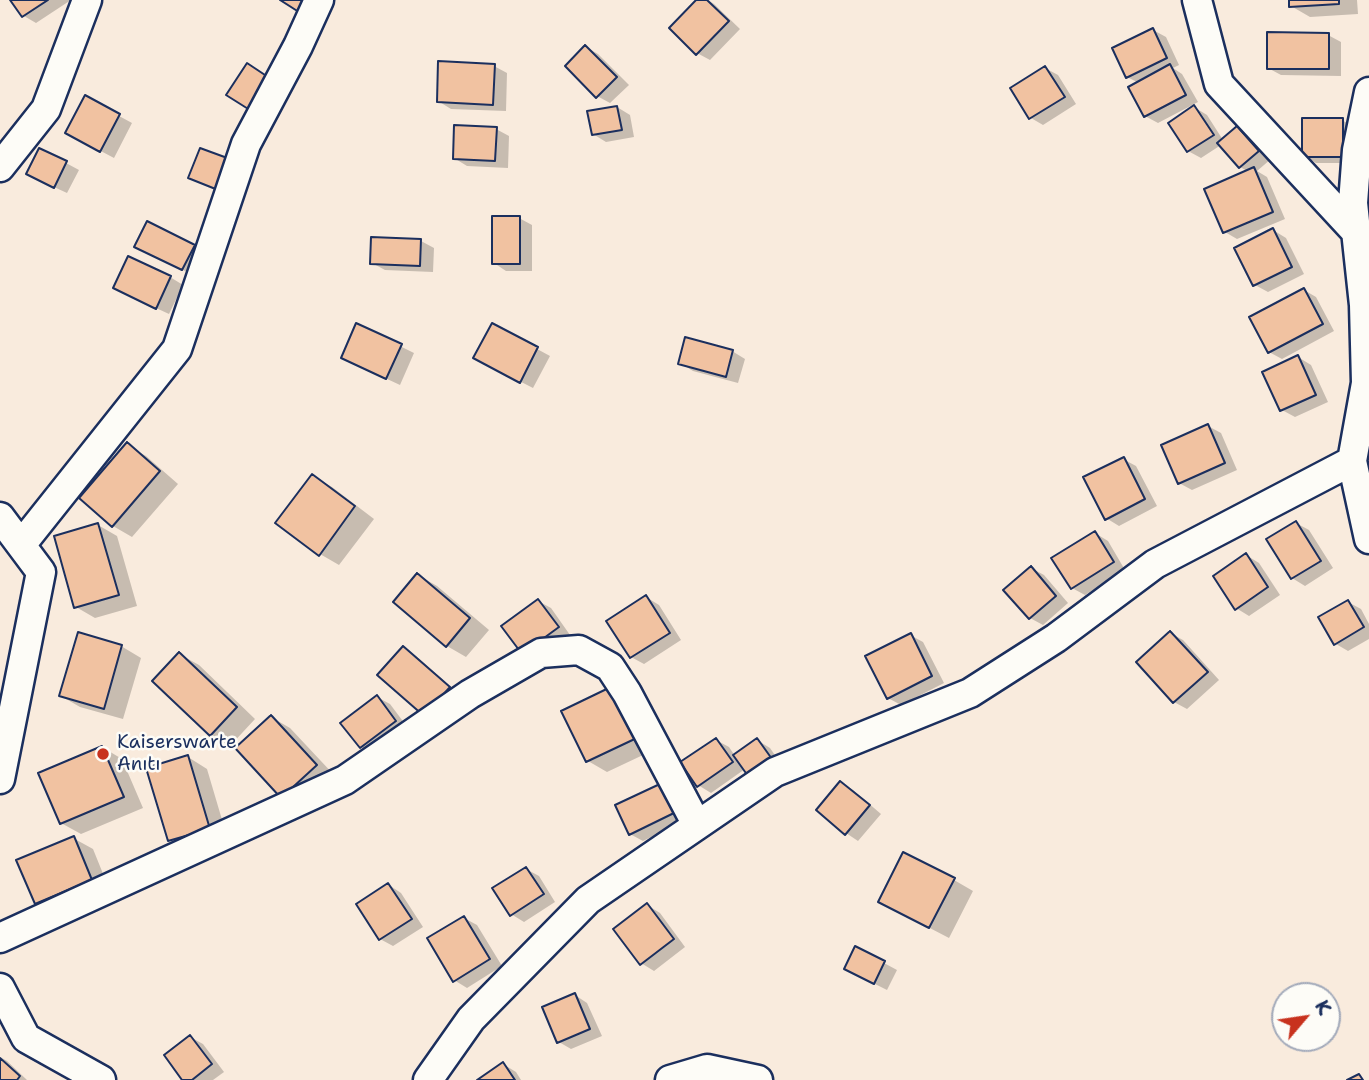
<!DOCTYPE html>
<html>
<head>
<meta charset="utf-8">
<style>
  body { margin:0 }
  #map { position:relative; width:1369px; height:1080px; overflow:hidden; background:#f9ebdd; font-family:"Shantell Sans",sans-serif }
  canvas { display:block }
  .north { position:absolute; left:1271px; top:982px; width:70px; height:70px; box-sizing:border-box; background:#fdfcf7; border:2px solid #a3aaba; border-radius:50%; rotate:61deg; font-size:19px; font-weight:700; line-height:28px; text-align:center; color:#1b2f5e }
  .north::after { content:''; display:block; margin:auto; width:24px; height:32px; background:#c8321e; clip-path:polygon(50% 0,100% 100%,50% 72%,0 100%) }
</style>
</head>
<body>
<div id="map">
<canvas width="1369" height="1080"></canvas>
<div class="north">K</div>
</div>
<script>
const context = document.querySelector('canvas').getContext('2d');
context.lineJoin = 'round';
function paint(path, color) {
  context.fillStyle = color;
  context.fill(path, 'evenodd');
}
function toPath(rows) {
  const path = new Path2D();
  for (const r of rows) {
    path.moveTo(r[0], r[1]);
    for (let i = 2; i < r.length; i += 2) path.lineTo(r[i], r[i + 1]);
  }
  return path;
}
function stroke(path, color, width, dash) {
  context.strokeStyle = color;
  context.lineWidth = width;
  context.lineCap = dash ? 'butt' : 'round';
  context.setLineDash(dash || []);
  context.stroke(path);
}
function drawText(font, color, halo, rows, align = 'center') {
  context.font = font + ' "Shantell Sans",sans-serif';
  context.lineWidth = 5;
  context.setLineDash([]);
  context.textBaseline = 'middle';
  context.strokeStyle = halo;
  context.fillStyle = color;
  for (const [text, x, y, turn = 0] of rows) {
    context.save();
    context.translate(x, y);
    context.rotate((+turn || 0) * Math.PI / 180);
    context.textAlign = isNaN(turn) ? turn : align;
    if (halo) context.strokeText(text, 0, 0);
    context.fillText(text, 0, 0);
    context.restore();
  }
}
paint(toPath([
  [12,0,71,0,36,23,24,16],
  [699,0,708,0,714,4,740,29,710,60,697,53],
  [1290,0,1357,0,1358,14,1310,17,1291,6],
  [1153,30,1166,37,1179,65,1173,68,1182,74,1198,102,1158,123,1145,116,1139,83,1127,77],
  [1328,35,1341,42,1341,76,1281,75,1268,68],
  [586,47,598,54,629,85,610,103,597,96],
  [494,66,507,73,506,111,451,109,438,101],
  [1045,68,1058,75,1076,104,1043,125,1031,118],
  [86,98,132,123,114,158,80,140],
  [617,107,630,115,634,137,606,142,593,134],
  [1194,107,1207,115,1223,140,1237,128,1250,135,1271,159,1257,171,1267,177,1285,219,1237,239,1225,232,1249,172,1240,167,1221,145,1201,158,1188,151],
  [1342,120,1355,128,1355,163,1316,163,1303,155],
  [496,129,509,136,508,168,467,166,454,158],
  [66,163,79,170,67,193,41,181],
  [519,218,532,225,532,271,506,271,494,263],
  [1273,230,1286,238,1304,274,1268,292,1255,285],
  [421,241,434,248,433,272,385,270,372,263],
  [194,246,206,253,195,276,149,253],
  [170,277,183,285,169,314,128,295],
  [1304,290,1316,297,1334,331,1282,359,1269,352],
  [357,325,414,353,400,385,355,364],
  [493,325,550,356,533,388,488,365],
  [732,351,745,359,738,383,693,371,680,363],
  [1298,357,1311,365,1328,402,1295,417,1282,410],
  [1208,426,1221,433,1237,470,1192,490,1179,483],
  [127,445,146,456,178,484,132,537,113,526],
  [1123,459,1136,466,1157,506,1119,526,1106,518],
  [313,476,332,487,374,519,339,565,320,554],
  [1296,523,1309,530,1333,568,1305,586,1292,578],
  [98,525,117,536,137,606,95,618,76,607],
  [1095,533,1108,541,1125,570,1085,595,1072,588],
  [1246,555,1259,563,1280,595,1249,616,1236,608],
  [1031,568,1044,575,1068,603,1043,625,1030,618,1006,590],
  [418,575,437,586,489,630,466,657,447,646],
  [646,597,659,605,681,640,644,664,631,657],
  [538,601,551,608,570,635,536,660],
  [1348,602,1361,609,1369,624,1369,639,1348,651,1336,644],
  [1170,633,1183,640,1219,680,1187,709,1174,702,1138,662],
  [910,635,923,642,944,683,901,705,888,698],
  [121,646,141,658,123,719,80,707,61,696],
  [403,648,416,656,461,696,438,722],
  [179,654,199,665,255,719,230,746,211,735],
  [616,686,660,747,607,772,588,761],
  [377,697,390,704,408,728,374,754,361,747],
  [271,717,290,728,335,776,301,808,238,748],
  [716,740,729,747,735,756,757,740,770,748,783,767,745,769,711,793,698,785],
  [102,747,122,759,143,808,81,834,61,823],
  [188,757,207,769,228,840,189,851,169,840],
  [841,783,853,790,881,814,858,841,846,833],
  [662,785,688,819,643,841,630,834],
  [73,838,93,849,110,891,56,914,36,903],
  [526,869,539,876,555,902,524,922,511,914],
  [954,880,973,891,949,938,899,912],
  [389,885,401,893,423,927,393,946,380,939],
  [647,905,660,913,685,947,654,971,641,963],
  [464,918,477,925,502,966,467,988,454,980],
  [884,963,897,970,887,990,859,976],
  [575,995,587,1003,602,1036,571,1049,559,1042],
  [190,1037,203,1044,224,1072,213,1080,185,1080],
  [0,1057,7,1061,27,1080,0,1080],
  [503,1064,516,1072,521,1080,481,1080]
]), '#0003');
const building = toPath([
  [10,0,48,0,22,17,10,0],
  [280,0,311,0,302,14,280,0],
  [696,0,707,0,729,21,696,55,669,28,696,0],
  [1289,0,1339,0,1339,4,1289,7,1289,0],
  [1153,28,1167,58,1126,78,1112,48,1153,28],
  [1267,32,1329,33,1329,69,1267,69,1267,32],
  [585,45,617,77,596,98,565,66,585,45],
  [438,61,495,64,493,105,437,102,438,61],
  [247,63,274,81,253,112,226,95,247,63],
  [1170,64,1186,95,1144,117,1128,87,1170,64],
  [1045,66,1065,97,1029,119,1010,88,1045,66],
  [85,95,120,114,100,152,65,133,85,95],
  [1194,105,1214,135,1187,152,1168,123,1194,105],
  [617,106,622,130,592,135,587,111,617,106],
  [1302,118,1343,118,1343,157,1302,157,1302,118],
  [454,125,497,127,495,161,453,159,454,125],
  [1237,126,1259,151,1239,168,1217,143,1237,126],
  [39,148,67,161,54,188,26,174,39,148],
  [200,148,230,159,218,190,188,178,200,148],
  [1254,167,1273,212,1223,233,1204,189,1254,167],
  [492,216,520,216,520,264,492,264,492,216],
  [147,221,195,245,182,270,134,247,147,221],
  [1273,228,1292,267,1253,286,1234,248,1273,228],
  [371,237,421,239,420,266,370,264,371,237],
  [128,256,171,276,156,309,113,288,128,256],
  [1304,288,1323,324,1268,353,1249,317,1304,288],
  [356,323,402,344,386,379,341,358,356,323],
  [492,323,538,347,520,383,473,358,492,323],
  [685,337,733,350,726,377,678,364,685,337],
  [1298,355,1316,395,1280,411,1262,372,1298,355],
  [1208,424,1225,463,1178,484,1161,445,1208,424],
  [127,442,160,471,112,527,79,498,127,442],
  [1124,457,1145,499,1105,520,1083,477,1124,457],
  [312,474,355,506,319,556,275,523,312,474],
  [1296,521,1321,561,1291,579,1266,539,1296,521],
  [98,523,119,595,74,608,54,536,98,523],
  [1095,531,1114,562,1071,589,1051,558,1095,531],
  [1246,553,1268,587,1235,610,1213,576,1246,553],
  [1031,566,1056,596,1029,619,1003,590,1031,566],
  [417,573,470,618,446,647,393,602,417,573],
  [646,595,670,633,630,658,606,621,646,595],
  [538,599,559,627,522,654,501,626,538,599],
  [1348,600,1364,627,1334,645,1318,617,1348,600],
  [1170,631,1208,672,1173,703,1136,662,1170,631],
  [78,632,122,645,104,709,59,696,78,632],
  [911,633,932,676,887,699,865,656,911,633],
  [403,646,450,687,424,716,377,675,403,646],
  [179,652,237,707,210,736,152,681,179,652],
  [617,684,641,736,586,762,561,711,617,684],
  [377,695,396,721,360,748,340,723,377,695],
  [271,715,317,765,281,798,235,748,271,715],
  [716,738,733,762,697,787,680,762,716,738],
  [757,738,772,759,748,776,733,755,757,738],
  [102,746,124,797,60,824,38,773,102,746],
  [188,755,210,829,168,841,146,768,188,755],
  [840,781,870,805,845,835,816,810,840,781],
  [662,783,676,812,629,835,615,805,662,783],
  [74,836,92,880,35,904,16,860,74,836],
  [903,852,955,878,929,928,878,902,903,852],
  [526,867,544,894,510,916,492,888,526,867],
  [388,883,412,919,379,940,356,904,388,883],
  [647,903,674,939,640,965,613,929,647,903],
  [464,916,490,959,453,982,427,938,464,916],
  [855,946,885,961,874,984,844,969,855,946],
  [575,993,590,1029,557,1043,542,1007,575,993],
  [190,1035,212,1064,192,1080,182,1080,164,1055,190,1035],
  [0,1058,20,1076,17,1080,0,1080,0,1058],
  [503,1062,515,1080,477,1080,503,1062],
  [1359,1074,1363,1080,1347,1080,1359,1074]
]);
paint(building, '#f1c2a1');
stroke(building, '#1b2f5e', 2);
const minor = toPath([
  [1197,0,1219,84,1357,233],
  [1369,92,1357,150,1353,203,1364,305,1366,383,1352,461,1369,539],
  [0,167,46,109,87,0],
  [0,517,41,572,0,779],
  [21,545,177,349,246,144,298,46,319,0],
  [0,938,345,780,470,694,541,653,579,650,610,667,627,693,697,825],
  [0,988,26,1038,101,1080],
  [428,1080,471,1019,588,900,775,772,970,693,1056,638,1155,564,1352,461],
  [670,1080,707,1069,758,1080]
]);
stroke(minor, '#1b2f5e', 33);
stroke(minor, '#fdfcf7', 28);
for (const [x, y, r, color] of [
  [103,754,7,"#c8321e"]
]) {
  const dot = new Path2D();
  dot.arc(x, y, r, 0, 2 * Math.PI);
  context.fillStyle = color;
  context.fill(dot);
  stroke(dot, '#fdfcf7', 2.5);
}
drawText('19px', '#1b2f5e', '#fdfcf7', [
  ["Kaiserswarte",117,743],
  ["Anıtı",117,765]
], 'left');
</script>
</body>
</html>
